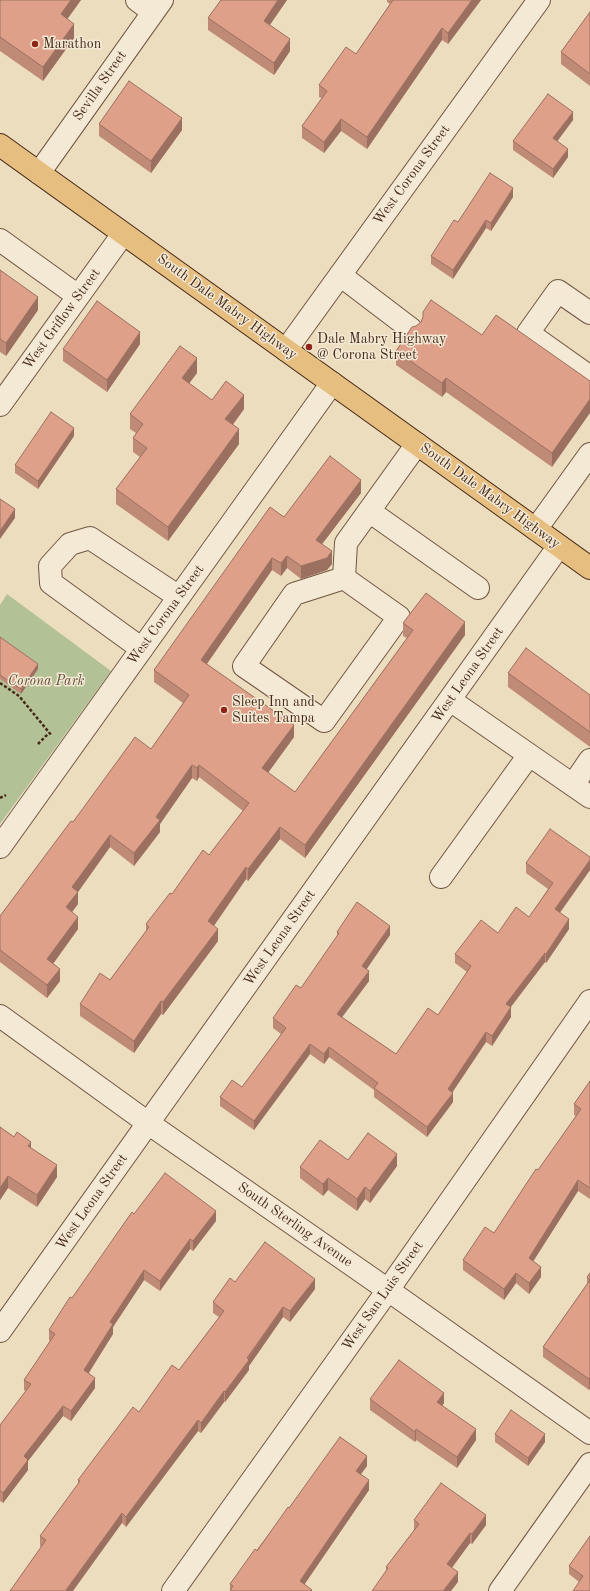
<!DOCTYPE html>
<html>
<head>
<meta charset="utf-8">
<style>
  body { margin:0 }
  canvas { display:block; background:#edddbf }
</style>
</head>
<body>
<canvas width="590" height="1591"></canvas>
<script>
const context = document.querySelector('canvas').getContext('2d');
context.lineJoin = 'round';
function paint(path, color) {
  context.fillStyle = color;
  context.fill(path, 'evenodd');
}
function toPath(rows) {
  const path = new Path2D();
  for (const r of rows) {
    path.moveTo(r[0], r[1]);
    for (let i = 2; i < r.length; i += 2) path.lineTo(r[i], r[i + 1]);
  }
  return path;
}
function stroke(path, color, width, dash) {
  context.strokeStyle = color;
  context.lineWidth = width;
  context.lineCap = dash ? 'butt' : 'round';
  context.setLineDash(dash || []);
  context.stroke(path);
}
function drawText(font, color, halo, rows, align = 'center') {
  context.font = font + ' "Old Standard TT",serif';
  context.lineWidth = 3;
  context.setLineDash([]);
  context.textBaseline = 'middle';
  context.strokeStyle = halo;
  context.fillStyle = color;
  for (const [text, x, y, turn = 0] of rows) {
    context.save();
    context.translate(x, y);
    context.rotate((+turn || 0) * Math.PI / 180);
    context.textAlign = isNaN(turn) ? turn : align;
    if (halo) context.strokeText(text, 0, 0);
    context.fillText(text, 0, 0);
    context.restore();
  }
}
paint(toPath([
  [7,594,111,671,0,824,0,605]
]), '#b3c296');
const minor = toPath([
  [137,0,153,12],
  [39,173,162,0],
  [0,240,78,296],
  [340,275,411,329],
  [590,313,558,291,528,333,590,377],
  [286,350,539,0],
  [0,405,123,234],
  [369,511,478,588],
  [536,529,590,454],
  [344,578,294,594,244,666,324,721,399,617,344,578,346,543,417,444],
  [142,649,51,583,50,566,70,544,90,538,179,597],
  [450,700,590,797],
  [573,785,590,760],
  [0,847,332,383],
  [441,877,529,755],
  [0,1016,148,1123,388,1290,590,1433],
  [0,1331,559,546],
  [173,1591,388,1290,590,1001],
  [500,1591,590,1464]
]);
const major = toPath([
  [0,145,590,568]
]);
stroke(minor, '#6f5541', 24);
stroke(major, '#452817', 24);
stroke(toPath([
  [0,683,19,696,52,736],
  [38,744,49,733],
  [0,798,6,795]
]), '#452817', 2.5, [3, 2]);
stroke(minor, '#f3e9d5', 22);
stroke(major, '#e6be80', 22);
paint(toPath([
  [0,0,81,0,67,19,74,38,43,81,0,51],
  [221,0,287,0,270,25,290,51,274,75,208,30,208,18],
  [387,0,481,0,448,44,442,40,367,149,341,131,324,153,302,138,302,126,322,98,319,97,319,85,356,54,390,4,387,2],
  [590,12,590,86,561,64,561,52],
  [573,120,557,141,568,157,553,178,513,150,513,141],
  [99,124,182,130,151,173,99,136],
  [513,197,491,231,486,228,453,279,431,264,431,256,458,222],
  [0,270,38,310,6,356,0,352],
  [423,312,482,335,590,381,552,467,446,392,442,397,396,365,396,351,421,322,423,318],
  [140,344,107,392,63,361,63,349],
  [197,373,189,383,212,400,244,409,233,425,239,444,168,541,116,504,116,489,140,457,133,452,133,438,136,433,130,429,130,414],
  [74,436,38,489,15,473,15,465],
  [361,493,322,544,332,564,327,570,301,579,287,568,281,576,272,570,207,664,294,737,268,773,295,792,407,638,403,636,403,623,465,635,305,858,280,839,248,881,246,879,214,926,218,941,163,1015,161,1014,134,1053,80,1016,80,1004,110,980,146,931,146,924,172,894,209,855,243,811,199,777,197,781,192,778,160,824,160,832,134,866,110,847,78,892,78,904,72,912,78,929,53,964,60,981,47,998,0,962,0,916,73,822,151,749,183,703,154,682,154,670,284,517],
  [0,637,38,669,21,694,0,679],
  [508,673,590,695,590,747,508,687],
  [590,857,590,870,560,913,569,929,546,963,545,962,511,1007,511,1017,492,1046,486,1042,452,1092,453,1102,427,1137,374,1097,374,1090,329,1057,324,1064,310,1054,254,1130,220,1106,220,1097,242,1087,281,1034,273,1028,273,1018,301,988,337,937,337,932,390,935,366,969,369,981,342,1017,396,1054,438,1015,467,972,455,963,455,954,529,917,548,889,526,873,526,863],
  [590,1081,590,1199,578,1191,533,1261,541,1277,529,1294,516,1283,504,1300,463,1270,463,1260,494,1233,576,1116,574,1115,574,1104],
  [0,1127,31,1148,57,1177,37,1207,8,1188,0,1200],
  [348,1160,397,1166,370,1203,365,1199,357,1211,328,1190,323,1196,300,1178,300,1167],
  [134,1214,216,1221,193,1251,190,1249,160,1291,144,1280,113,1327,113,1334,89,1373,95,1388,71,1421,63,1416,28,1461,28,1470,3,1503,0,1501,0,1425,26,1391,24,1390,24,1380,50,1341,49,1340,49,1330,72,1298],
  [590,1273,589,1390,543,1357,543,1347,587,1284,587,1277],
  [235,1282,315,1289,290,1322,283,1317,249,1366,249,1370,225,1402,224,1402,201,1433,198,1431,126,1527,122,1523,41,1547,40,1546,40,1536,78,1484,78,1480,139,1412,179,1370,219,1317,213,1313,213,1302],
  [370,1399,444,1403,442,1406,476,1440,457,1468,416,1440,415,1442,370,1410],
  [495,1434,545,1442,528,1466,495,1442],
  [367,1466,360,1474,369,1490,304,1584,312,1591,230,1590,230,1584,289,1508],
  [414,1520,486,1525,472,1544,470,1543,452,1568,458,1582,386,1571,386,1567,414,1530],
  [590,1536,590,1591,579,1582,569,1574,569,1566]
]), '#bf8a76');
paint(toPath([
  [71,0,81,0,61,28,61,14],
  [278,0,287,0,264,33,264,21],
  [472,0,481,0,448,44,448,33],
  [74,24,74,38,43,81,43,67],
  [442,28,442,40,367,149,367,137],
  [290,39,290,51,274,75,274,63],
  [573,112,573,120,553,147,553,138],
  [182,118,182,130,151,173,151,161],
  [341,119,341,131,324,153,324,142],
  [568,149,568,157,553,178,553,169],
  [513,188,513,197,491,231,491,223],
  [486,220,486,228,453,279,453,270],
  [38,297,38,310,6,356,6,343],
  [140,332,140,344,107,392,107,380],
  [197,358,197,373,182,393,182,378],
  [446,378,446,392,442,397,442,383],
  [244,395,244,409,225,434,225,419],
  [590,399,590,413,552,467,552,453],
  [74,428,74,436,38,489,38,481],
  [239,429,239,444,168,541,168,527],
  [361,480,361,493,316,552,316,540],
  [15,509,15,518,0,539,0,531],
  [332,551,332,564,327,570,301,579,301,566],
  [287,556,287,568,281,576,281,563],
  [272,558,272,570,201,672,201,660],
  [465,622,465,635,305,858,305,845],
  [38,664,38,669,21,694,21,689],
  [294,725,294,737,262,781,262,768],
  [192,765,192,778,160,824,160,832,134,866,134,853,156,817],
  [199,765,199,777,197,781,197,768],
  [280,827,280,839,248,881,248,869],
  [110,835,110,847,78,892,78,904,66,920,66,907,72,887],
  [590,860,590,870,555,919,555,909],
  [246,867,246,879,208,934,208,921],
  [78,917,78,929,47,972,47,959],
  [569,919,569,929,546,963,546,954],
  [390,926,390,935,362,976,362,966],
  [218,929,218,941,163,1015,163,1002],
  [545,953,545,962,506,1013,506,1004],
  [60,969,60,981,47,998,47,985],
  [369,971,369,981,337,1024,337,1014],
  [161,1001,161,1014,134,1053,134,1041],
  [511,1007,511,1017,492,1046,492,1036],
  [486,1032,486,1042,448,1099,448,1089],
  [310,1044,310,1054,254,1130,254,1121],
  [329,1047,329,1057,324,1064,324,1054],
  [453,1093,453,1102,427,1137,427,1127],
  [31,1142,31,1153,28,1146],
  [397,1154,397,1166,370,1203,370,1191],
  [57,1165,57,1177,37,1207,37,1195],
  [8,1176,8,1188,0,1200,0,1188],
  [328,1178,328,1190,323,1196,323,1184],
  [578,1180,578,1191,529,1268,529,1258],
  [365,1187,365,1199,357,1211,357,1199],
  [216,1211,216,1221,193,1251,193,1241],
  [190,1239,190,1249,160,1291,160,1281],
  [541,1267,541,1277,529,1294,529,1283],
  [144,1270,144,1280,113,1327,113,1334,84,1380,84,1370,110,1322],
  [516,1273,516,1283,504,1300,504,1289],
  [315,1279,315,1289,290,1322,290,1311],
  [283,1307,283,1317,249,1366,249,1370,225,1402,225,1392],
  [95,1378,95,1388,71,1421,71,1411],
  [590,1378,590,1389,589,1390,589,1379],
  [224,1391,224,1402,201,1433,201,1423],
  [444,1393,444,1403,437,1413,437,1402],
  [63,1406,63,1416,28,1461,28,1470,3,1503,3,1493,24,1456],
  [198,1420,198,1431,126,1527,126,1517],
  [416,1429,416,1440,415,1442,415,1432],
  [476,1429,476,1440,457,1468,457,1457],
  [545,1434,545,1442,528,1466,528,1458],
  [367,1456,367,1466,356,1481,356,1471],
  [369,1480,369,1490,300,1591,300,1581],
  [122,1513,122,1523,73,1591,66,1591,66,1590],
  [486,1515,486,1525,472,1544,472,1534],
  [470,1533,470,1543,447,1574,447,1564],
  [458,1572,458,1582,451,1591,443,1591]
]), '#9b7060');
const building = toPath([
  [0,0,71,0,61,14,74,24,43,67,0,37,0,0],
  [221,0,278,0,264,21,290,39,274,63,208,18,221,0],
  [393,0,472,0,448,33,442,28,367,137,341,119,324,142,302,126,327,91,319,85,346,47,356,54,393,0],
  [590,12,590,74,561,52,590,12],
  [129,81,182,118,151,161,99,124,129,81],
  [548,94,573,112,553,138,568,149,553,169,513,141,548,94],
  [490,173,513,188,491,223,486,220,453,270,431,256,454,220,458,222,490,173],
  [0,270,38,297,6,343,0,339,0,270],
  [431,300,482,335,496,315,590,381,590,399,552,453,446,378,442,383,396,351,412,327,416,326,421,322,423,317,423,312,431,300],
  [97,301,140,332,107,380,63,349,97,301],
  [180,346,197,358,182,378,212,400,226,381,244,395,225,419,239,429,168,527,116,489,147,448,133,438,143,424,130,414,180,346],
  [51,412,74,428,38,481,15,465,51,412],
  [330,456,361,480,316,540,332,551,327,558,301,566,287,556,281,563,272,558,201,660,294,725,262,768,295,792,413,630,403,623,426,593,465,622,305,845,280,827,248,869,246,867,208,921,218,929,163,1002,161,1001,134,1041,80,1004,100,973,110,980,149,927,146,924,170,893,172,894,203,850,209,855,249,803,199,765,197,768,192,765,156,817,160,820,134,853,110,835,72,887,78,892,66,907,78,917,47,959,60,969,47,985,0,950,0,916,71,821,73,822,135,737,151,749,189,695,154,670,270,507,284,517,330,456],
  [0,499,15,509,0,531,0,499],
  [0,637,38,664,21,689,0,675,0,637],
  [526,648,590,695,590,732,508,673,526,648],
  [550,829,590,857,590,860,555,909,569,919,546,954,545,953,506,1004,511,1007,492,1036,486,1032,448,1089,453,1093,427,1127,374,1088,378,1083,329,1047,324,1054,310,1044,254,1121,220,1097,232,1080,242,1087,286,1028,273,1018,296,985,301,988,339,933,337,932,357,902,390,926,362,966,369,971,337,1014,396,1054,428,1008,438,1015,471,966,455,954,481,920,498,933,516,907,529,917,553,883,526,863,550,829],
  [590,1081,590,1188,578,1180,529,1258,541,1267,529,1283,516,1273,504,1289,463,1260,485,1227,494,1233,536,1169,538,1170,581,1109,574,1104,590,1081],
  [0,1127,14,1137,17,1132,31,1142,28,1146,57,1165,37,1195,8,1176,0,1188,0,1127],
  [368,1133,397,1154,370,1191,365,1187,357,1199,328,1178,323,1184,300,1167,320,1140,348,1160,368,1133],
  [165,1173,216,1211,193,1241,190,1239,160,1281,144,1270,110,1322,113,1324,84,1370,95,1378,71,1411,63,1406,24,1456,28,1460,3,1493,0,1491,0,1425,31,1384,24,1380,55,1334,49,1330,70,1297,72,1298,132,1212,134,1214,165,1173],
  [265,1242,315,1279,290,1311,283,1307,247,1358,249,1360,225,1392,224,1391,201,1423,198,1420,126,1517,122,1513,66,1590,67,1591,10,1591,46,1540,40,1536,80,1481,78,1480,133,1407,139,1412,172,1365,179,1370,224,1311,213,1302,230,1278,235,1282,265,1242],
  [590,1273,590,1280,587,1277,590,1273],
  [590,1280,590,1378,589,1379,543,1347,590,1280],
  [399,1360,444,1393,437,1402,476,1429,457,1457,416,1429,415,1432,370,1399,399,1360],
  [511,1410,545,1434,528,1458,495,1434,511,1410],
  [340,1437,367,1456,356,1471,369,1480,300,1581,312,1590,311,1591,230,1591,233,1586,230,1584,255,1549,257,1551,288,1507,289,1508,340,1437],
  [441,1483,486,1515,472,1534,470,1533,447,1564,458,1572,443,1591,372,1591,388,1568,386,1567,419,1524,414,1520,441,1483],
  [590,1536,590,1591,573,1591,583,1576,569,1566,590,1536]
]);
paint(building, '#dea089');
stroke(building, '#9b7060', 1);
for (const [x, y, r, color] of [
  [35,44,4,"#8f2418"],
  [309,347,4,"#8f2418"],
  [224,710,4,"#8f2418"]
]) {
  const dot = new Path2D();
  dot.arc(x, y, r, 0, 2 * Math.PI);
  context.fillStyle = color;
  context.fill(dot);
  stroke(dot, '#f3e9d5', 1.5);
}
drawText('14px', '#452817', '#f3e9d5', [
  ["Marathon",43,44],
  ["Dale Mabry Highway",317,339],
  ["@ Corona Street",317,355],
  ["Sleep Inn and",232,702],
  ["Suites Tampa",232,718]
], 'left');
drawText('14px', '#452817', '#f3e9d5', [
  ["Sevilla Street",100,86,-55],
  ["West Corona Street",412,175,-54],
  ["South Dale Mabry Highway",227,307,36],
  ["West Griflow Street",62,319,-54],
  ["South Dale Mabry Highway",490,496,36],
  ["West Corona Street",166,615,-54],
  ["West Leona Street",468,675,-55],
  ["West Leona Street",280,938,-55],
  ["West Leona Street",92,1202,-55],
  ["South Sterling Avenue",295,1225,35],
  ["West San Luis Street",383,1296,-55]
]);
drawText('italic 14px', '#604e37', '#f3e9d5', [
  ["Corona Park",46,681]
]);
</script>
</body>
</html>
